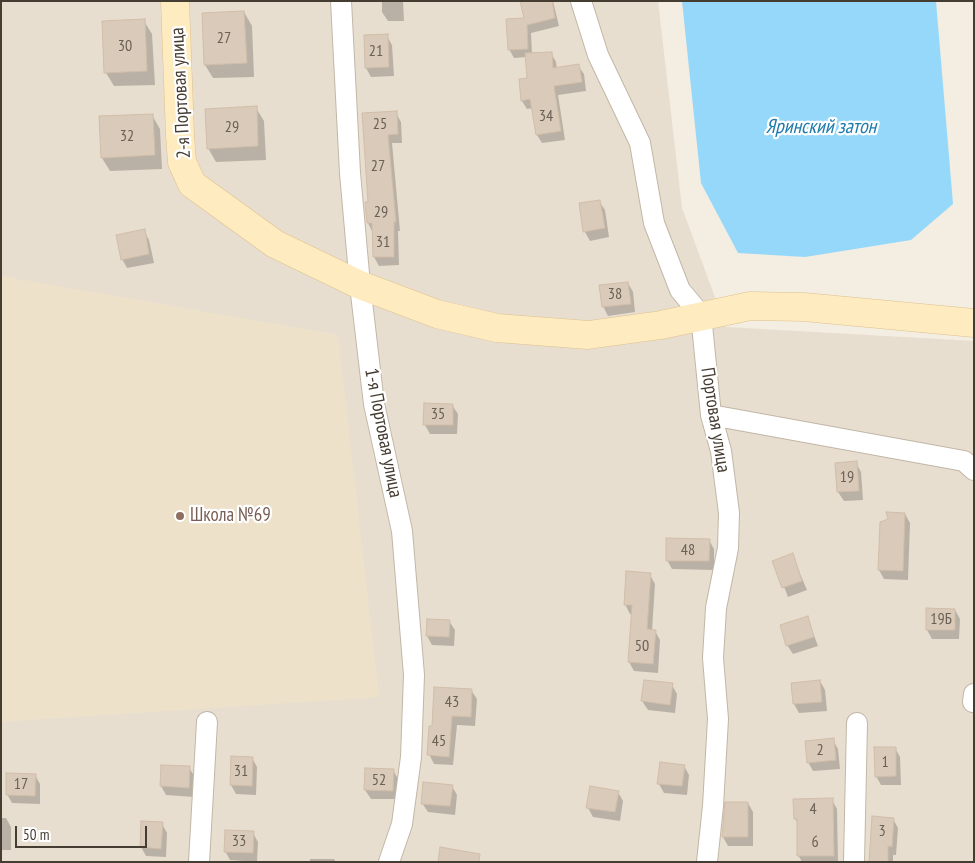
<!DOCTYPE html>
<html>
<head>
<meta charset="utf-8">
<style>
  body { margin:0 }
  #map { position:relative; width:975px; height:863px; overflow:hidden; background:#f3ede2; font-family:"PT Sans Narrow",sans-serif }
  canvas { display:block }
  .frame { position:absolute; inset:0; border:2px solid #453c32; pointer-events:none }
  .scale { position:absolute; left:15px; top:826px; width:132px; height:22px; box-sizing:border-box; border:2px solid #453c32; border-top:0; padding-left:6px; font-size:15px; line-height:18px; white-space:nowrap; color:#453c32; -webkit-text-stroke:4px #fff; paint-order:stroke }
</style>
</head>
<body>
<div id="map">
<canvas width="975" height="863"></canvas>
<div class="frame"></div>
<div class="scale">50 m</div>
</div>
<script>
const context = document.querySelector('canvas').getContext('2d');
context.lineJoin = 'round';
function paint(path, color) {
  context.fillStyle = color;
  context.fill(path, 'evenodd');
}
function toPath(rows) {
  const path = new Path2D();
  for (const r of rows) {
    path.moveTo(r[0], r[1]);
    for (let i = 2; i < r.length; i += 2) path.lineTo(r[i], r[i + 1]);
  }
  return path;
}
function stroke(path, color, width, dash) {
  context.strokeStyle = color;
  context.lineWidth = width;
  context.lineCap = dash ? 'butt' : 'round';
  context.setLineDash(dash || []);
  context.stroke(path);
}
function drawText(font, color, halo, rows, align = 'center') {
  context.font = font + ' "PT Sans Narrow",sans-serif';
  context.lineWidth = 4.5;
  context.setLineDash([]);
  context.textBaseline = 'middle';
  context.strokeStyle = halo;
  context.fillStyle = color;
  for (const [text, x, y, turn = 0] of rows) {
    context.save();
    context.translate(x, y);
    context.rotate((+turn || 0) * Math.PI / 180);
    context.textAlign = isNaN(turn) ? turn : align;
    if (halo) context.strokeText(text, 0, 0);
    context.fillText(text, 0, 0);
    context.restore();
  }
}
paint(toPath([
  [1,1,658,1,682,208,726,327,974,341,974,862,1,862]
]), '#e8decf');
paint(toPath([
  [1,276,338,335,379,697,1,722]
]), '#eee1ca');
paint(toPath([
  [682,1,936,1,953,204,911,240,805,257,738,253,701,183]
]), '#96d8f9');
paint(toPath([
  [382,1,403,1,404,21,388,21,382,12],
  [521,1,553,1,559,26,531,33,532,54,551,53,556,62,557,69,578,66,584,74,586,91,558,95,565,140,542,143,537,135,533,108,527,109,522,101,528,79,527,57,514,58,509,49,526,19],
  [244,12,252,26,254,77,213,78,205,65],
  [144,21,152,34,155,85,114,86,106,73],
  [387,36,392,45,394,76,371,77,366,68],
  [256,108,264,121,266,160,216,162,208,148],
  [396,113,401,122,402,143,392,143,400,231,398,231,399,265,379,266,374,257,373,233,368,223,369,203,363,114],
  [152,115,160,129,162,169,110,171,102,158],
  [599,201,605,210,609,237,590,241,585,232],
  [144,231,149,240,154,263,127,268,122,259],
  [628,283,633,292,635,312,608,316,603,306],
  [452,405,458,414,457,434,430,434,425,425],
  [856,463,861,472,863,500,844,501,838,492],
  [905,514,910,523,908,580,884,579,879,570],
  [709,540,714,549,714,570,672,569,667,560],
  [792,555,807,590,788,597,774,561],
  [650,575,655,584,652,631,655,631,660,640,658,673,634,671,629,662,633,614,630,614,625,604],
  [955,610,960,619,959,639,932,639,927,630],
  [807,617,818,646,793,654,787,645],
  [449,621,455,630,454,646,432,645,427,636],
  [820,681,825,690,827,711,799,713,794,704],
  [672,685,677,694,675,713,648,710,642,701],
  [471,690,477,699,475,726,457,725,453,765,434,764,429,754,434,727],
  [833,740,838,749,840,769,813,771,808,762],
  [895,748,900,757,901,785,881,785,876,776],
  [232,757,252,758,257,767,256,795,236,794,231,785],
  [684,766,689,775,687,795,664,793,659,784],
  [189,768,195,777,194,797,166,795,161,786],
  [393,770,398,779,398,799,371,799,365,790],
  [35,775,40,784,40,804,12,803,7,794],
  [452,786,457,795,455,815,428,812,422,803],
  [618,792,623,801,620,821,593,817,588,808],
  [832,800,837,809,838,862,802,862,798,855,799,825,795,819],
  [748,803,753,812,753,846,728,846,723,837],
  [1,818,6,818,11,827,11,850,1,850],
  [893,819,898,828,896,855,893,855,893,862,867,862,870,861],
  [142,822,162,824,167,833,166,857,146,856,141,847],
  [253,833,258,842,257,862,230,860,225,851],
  [310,859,334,859,336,862,310,862]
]), '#0003');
const building = toPath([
  [520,1,552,1,555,18,527,25,528,49,508,50,506,19,524,18,520,1],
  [244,11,247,63,204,65,202,13,244,11],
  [145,19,147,71,104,73,102,21,145,19],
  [388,34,389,67,365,68,364,35,388,34],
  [552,52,553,68,579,64,582,82,554,86,561,131,536,135,530,99,521,101,519,79,527,78,525,53,552,52],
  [257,106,258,146,207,149,205,109,257,106],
  [397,111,398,134,388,135,396,222,394,222,394,257,373,257,372,223,367,223,365,202,368,202,362,113,397,111],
  [153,114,155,155,101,158,99,116,153,114],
  [600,200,605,228,583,232,579,203,600,200],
  [145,229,149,254,121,260,116,235,145,229],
  [628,282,631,304,602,307,599,285,628,282],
  [424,403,453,404,453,425,423,425,424,403],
  [857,461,859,491,837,492,835,463,857,461],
  [886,512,905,513,903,571,878,570,880,522,888,519,886,512],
  [666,538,710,539,709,561,666,561,666,538],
  [793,553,802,581,782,588,772,561,793,553],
  [626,571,651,573,647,629,656,630,653,664,628,662,632,605,624,605,626,571],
  [926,608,955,609,955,630,926,630,926,608],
  [808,616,814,637,786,646,780,625,808,616],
  [427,619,450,620,449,637,426,636,427,619],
  [644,680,673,683,670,705,641,701,644,680],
  [820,680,822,702,793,704,791,683,820,680],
  [434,687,472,689,471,717,452,716,449,757,427,755,429,726,432,726,434,687],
  [834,738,836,760,807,763,805,741,834,738],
  [874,747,896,747,896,776,875,777,874,747],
  [231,756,253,757,252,786,230,785,231,756],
  [660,762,685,765,682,786,657,784,660,762],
  [161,765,190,766,189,788,160,786,161,765],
  [365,768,394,769,393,791,364,790,365,768],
  [6,773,36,774,35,796,6,795,6,773],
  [423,782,453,785,450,806,421,804,423,782],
  [590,786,619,791,615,812,586,808,590,786],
  [833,798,834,856,797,856,797,819,794,819,793,799,833,798],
  [725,802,748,802,748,837,722,837,725,802],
  [872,816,894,818,892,847,888,846,888,862,869,862,872,816],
  [141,821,163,822,161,849,140,847,141,821],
  [225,830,254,831,253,853,224,852,225,830],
  [440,847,480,854,479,862,438,862,440,847]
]);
paint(building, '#d9cab9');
stroke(building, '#d2bea9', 1);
const street = toPath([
  [341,1,350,173,360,285,374,404,402,531,414,675,411,757,402,824,389,862],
  [581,1,598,55,640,143,654,223,680,290,701,315,711,415,721,451,729,513,728,548,716,608,713,658,718,719,713,806,707,862],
  [711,415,964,461,974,470],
  [973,702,974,694],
  [199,862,207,722],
  [854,862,857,723]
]);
const secondary = toPath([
  [175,1,180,135,182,162,192,184,275,244,360,285,437,314,497,328,588,335,661,325,750,306,804,307,974,323]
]);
stroke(street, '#c2b7a7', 22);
stroke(secondary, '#dcc18e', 29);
stroke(street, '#fff', 20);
stroke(secondary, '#ffebc0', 28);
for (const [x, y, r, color] of [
  [180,516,5,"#8d6e63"]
]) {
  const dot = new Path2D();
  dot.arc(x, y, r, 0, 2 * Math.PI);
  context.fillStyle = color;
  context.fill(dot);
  stroke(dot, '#fff', 2);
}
drawText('16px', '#6a6054', null, [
  ["27",224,38],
  ["30",125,46],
  ["21",376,51],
  ["34",546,116],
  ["25",380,124],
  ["29",232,127],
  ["32",127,136],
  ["27",378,166],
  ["29",381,212],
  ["31",383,242],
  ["38",615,294],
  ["35",438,414],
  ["19",847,477],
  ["48",688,550],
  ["19Б",941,619],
  ["50",642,646],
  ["43",452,702],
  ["45",439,741],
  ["2",820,750],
  ["1",885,762],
  ["31",241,771],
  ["52",379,780],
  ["17",21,784],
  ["4",813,809],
  ["3",882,831],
  ["33",239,841],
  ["6",815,842]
]);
drawText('19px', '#453c32', '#fff', [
  ["2-я Портовая улица",181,93,-93],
  ["Портовая улица",715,420,81],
  ["1-я Портовая улица",383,433,79]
]);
drawText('19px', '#785e54', '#fff', [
  ["Школа №69",190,516]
], 'left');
drawText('italic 20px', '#1e7bac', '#fff', [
  ["Яринский затон",821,127]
]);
</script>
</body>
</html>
